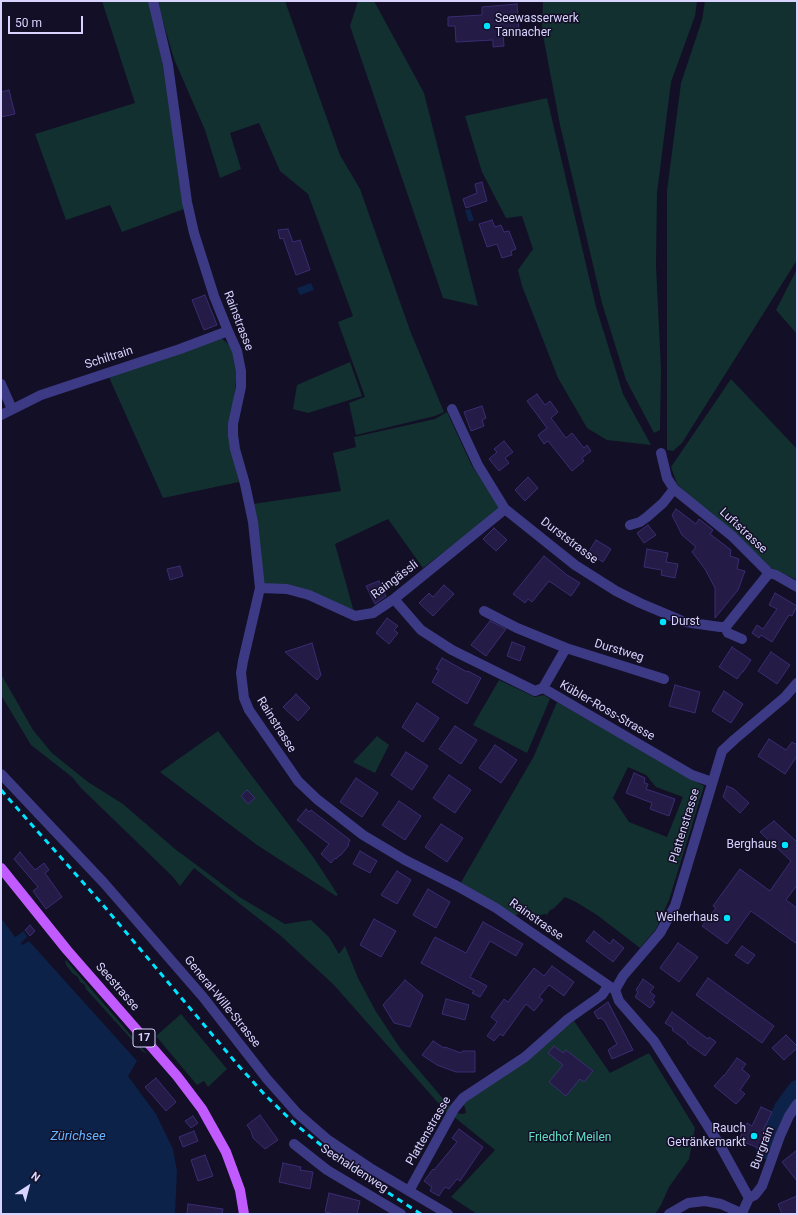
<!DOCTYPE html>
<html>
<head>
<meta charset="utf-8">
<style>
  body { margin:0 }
  #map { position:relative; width:798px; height:1215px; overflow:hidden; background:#130f26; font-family:Roboto,sans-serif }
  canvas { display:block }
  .frame { position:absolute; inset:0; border:2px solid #d9d4ff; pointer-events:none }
  .north { position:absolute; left:8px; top:1167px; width:40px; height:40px; -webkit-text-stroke:3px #130f26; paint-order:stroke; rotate:36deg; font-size:11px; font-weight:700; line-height:16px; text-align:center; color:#d9d4ff }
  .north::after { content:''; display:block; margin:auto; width:14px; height:18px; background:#d9d4ff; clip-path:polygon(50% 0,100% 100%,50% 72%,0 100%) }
  .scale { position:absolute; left:8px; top:16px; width:75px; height:18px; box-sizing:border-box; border:2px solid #d9d4ff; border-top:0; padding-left:5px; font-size:12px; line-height:14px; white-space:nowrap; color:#d9d4ff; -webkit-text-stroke:3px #130f26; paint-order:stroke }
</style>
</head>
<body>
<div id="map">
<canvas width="798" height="1215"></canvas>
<div class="frame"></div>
<div class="north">N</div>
<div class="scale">50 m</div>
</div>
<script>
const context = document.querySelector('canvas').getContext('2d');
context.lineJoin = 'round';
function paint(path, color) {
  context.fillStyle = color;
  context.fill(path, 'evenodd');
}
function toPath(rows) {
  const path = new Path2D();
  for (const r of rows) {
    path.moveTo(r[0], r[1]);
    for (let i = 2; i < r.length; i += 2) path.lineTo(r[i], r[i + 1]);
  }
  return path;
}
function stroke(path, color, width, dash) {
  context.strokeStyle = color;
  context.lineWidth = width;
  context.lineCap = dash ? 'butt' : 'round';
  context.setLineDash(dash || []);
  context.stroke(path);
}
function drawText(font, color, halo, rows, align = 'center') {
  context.font = font + ' Roboto,sans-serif';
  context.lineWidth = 3;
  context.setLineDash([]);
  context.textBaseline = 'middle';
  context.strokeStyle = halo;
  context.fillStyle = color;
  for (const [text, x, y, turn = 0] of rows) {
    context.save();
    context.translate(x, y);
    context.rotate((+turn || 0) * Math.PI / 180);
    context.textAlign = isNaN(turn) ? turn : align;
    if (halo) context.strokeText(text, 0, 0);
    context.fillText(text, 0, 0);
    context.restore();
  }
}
paint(toPath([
  [102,1,150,1,170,101,184,209,122,232,110,205,66,220,35,134,135,103],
  [157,1,285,1,340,155,360,189,411,333,444,412,435,416,356,435,349,403,365,397,338,322,353,316,308,194,280,171,259,123,230,133,241,169,220,178,205,130,174,59],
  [358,1,374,1,424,93,478,306,443,298,350,26],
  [543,1,697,1,695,16,671,82,657,193,656,266,661,369,660,430,654,433,626,380,602,303,560,125,542,30],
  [705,1,797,1,797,260,682,443,673,451,667,450,667,191,681,83,702,20],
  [547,98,596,307,615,368,623,394,651,445,607,440,587,428,558,378,522,286,518,270,533,249,522,216,506,218,482,172,465,116],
  [797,269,797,334,776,310],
  [220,337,233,348,237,373,229,437,239,482,163,498,108,375],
  [350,362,362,396,308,413,293,409,297,385],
  [731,379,797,449,797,580,769,567,696,503,677,484,671,467],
  [447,412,472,466,501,508,423,568,388,519,335,544,354,612,264,585,253,504,341,491,333,453,356,447,354,437,435,419],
  [1,674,33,730,52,753,88,782,123,804,175,849,241,898,285,924,311,920,329,937,339,954,345,946,358,978,375,1010,400,1048,450,1107,447,1113,334,985,281,936,194,868,180,886,172,876,81,788,72,777,31,745,1,695],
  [499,680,535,697,544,695,550,699,527,753,473,725],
  [557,702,704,786,669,900,656,929,640,948,597,915,576,902,565,897,553,909,550,910,547,915,545,914,541,915,538,918,533,917,523,910,514,917,460,884,534,756],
  [628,767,646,775,656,787,683,797,667,837,629,822,613,798],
  [218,731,314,858,338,895,336,896,257,845,160,772],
  [377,736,389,745,375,773,353,762],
  [66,960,147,1054,142,1051,86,989,85,985,80,982,78,977,72,973,67,966,65,962],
  [181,1014,227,1069,208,1087,204,1081,197,1085,156,1036],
  [574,1021,610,1073,649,1053,695,1128,689,1159,669,1187,661,1205,655,1214,477,1214,451,1197,495,1150,453,1116,458,1113,462,1114,466,1113,464,1104,466,1101]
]), '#12302f');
paint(toPath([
  [470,209,474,220,469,222,465,210],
  [311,283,314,290,300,295,297,288],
  [1,918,15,937,24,931,27,937,21,943,22,945,29,941,137,1061,128,1076,156,1114,173,1149,177,1171,175,1214,1,1214]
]), '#0c2248');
stroke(toPath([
  [765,1150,783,1108,797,1089]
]), '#0c2248', 18);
const building = toPath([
  [517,4,519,31,503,32,504,46,493,47,493,40,456,42,455,26,448,26,448,17,482,15,482,7,517,4],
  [9,90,15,114,1,117,1,92,9,90],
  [482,182,487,201,466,208,463,199,477,193,475,184,482,182],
  [492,220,495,227,501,225,504,232,509,231,516,249,511,251,512,255,502,258,497,244,487,247,479,224,492,220],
  [288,229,293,242,300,240,310,270,296,275,283,238,280,239,278,230,288,229],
  [205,295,217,325,204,330,192,300,205,295],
  [537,394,545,405,550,401,558,412,551,418,566,438,572,433,584,448,587,445,591,451,582,458,584,461,572,471,548,441,544,444,538,435,547,428,527,401,537,394],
  [482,406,486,418,482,420,484,426,471,431,464,412,482,406],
  [504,441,513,452,505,458,509,463,499,471,489,459,497,452,494,449,504,441],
  [528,477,538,488,525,501,515,490,528,477],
  [676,509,696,524,699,519,713,530,710,534,731,550,730,556,739,559,737,569,745,571,738,590,715,618,715,588,705,569,692,552,696,547,682,535,672,515,676,509],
  [648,525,656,535,644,543,637,533,648,525],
  [494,528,507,540,496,551,483,539,494,528],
  [596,540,611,549,603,562,588,553,596,540],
  [647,549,668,553,666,562,678,564,675,578,661,575,662,570,644,567,647,549],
  [544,556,567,575,580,583,571,596,549,581,532,602,528,599,525,603,513,594,544,556],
  [180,566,183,576,170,580,167,569,180,566],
  [379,581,386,596,375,604,366,586,379,581],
  [444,585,454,594,433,616,419,603,429,593,433,597,444,585],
  [775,593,797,606,792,616,789,615,772,642,761,635,759,638,752,633,757,625,763,629,777,609,769,605,775,593],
  [387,618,398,626,394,630,398,633,389,644,376,633,387,618],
  [490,621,506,629,486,656,471,645,490,621],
  [512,642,525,647,520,661,507,656,512,642],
  [312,643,321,675,317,680,285,652,312,643],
  [732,647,751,660,743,672,742,672,737,679,719,667,732,647],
  [771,652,790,665,777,684,758,671,771,652],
  [442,658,467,672,468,671,481,678,467,704,432,682,439,670,436,669,442,658],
  [675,685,700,692,695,713,669,706,675,685],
  [724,691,743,704,731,723,712,711,724,691],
  [296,694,310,708,298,721,283,707,296,694],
  [417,703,439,718,423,742,402,727,417,703],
  [455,726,477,740,461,764,439,749,455,726],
  [769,739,786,750,792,742,797,745,797,756,785,774,758,756,769,739],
  [495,745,517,760,501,783,479,768,495,745],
  [406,752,428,766,412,790,391,775,406,752],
  [634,773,645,778,644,783,648,784,646,789,675,799,669,816,650,809,652,803,626,793,634,773],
  [449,775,471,790,455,813,433,798,449,775],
  [356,778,378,793,362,817,340,802,356,778],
  [727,786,734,789,749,803,740,813,723,797,727,786],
  [247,790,255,798,248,804,241,796,247,790],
  [399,801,421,816,405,840,382,825,399,801],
  [306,809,309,812,311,810,350,840,348,844,349,845,341,855,340,855,336,859,335,858,331,863,321,854,329,844,297,820,306,809],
  [774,821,797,842,797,885,786,900,797,908,797,944,751,911,727,944,702,926,716,908,713,906,740,869,770,891,791,861,760,832,774,821],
  [441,824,463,838,447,862,425,847,441,824],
  [360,851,377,861,370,873,353,864,360,851],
  [20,852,35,870,44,863,49,870,45,873,62,897,46,909,33,891,38,887,14,859,20,852],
  [397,871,411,880,397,904,381,895,397,871],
  [428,889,450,902,436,928,413,915,428,889],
  [374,919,396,931,381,957,360,945,374,919],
  [483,922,523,944,516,956,490,941,470,977,487,986,480,997,472,993,474,991,421,963,435,937,466,953,483,922],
  [30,925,35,931,30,936,25,930,30,925],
  [594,931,610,944,613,939,624,948,613,962,586,941,594,931],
  [678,943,698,957,679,982,660,968,678,943],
  [742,946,755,955,748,964,735,955,742,946],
  [552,966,574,982,564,996,549,985,539,997,543,1000,534,1011,526,1004,503,1036,500,1034,494,1041,487,1036,497,1022,491,1017,504,999,508,1002,534,968,544,976,552,966],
  [708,978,774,1026,762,1043,696,995,708,978],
  [643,979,654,987,650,992,655,996,652,1000,655,1002,650,1008,635,997,638,992,636,990,643,979],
  [405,980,423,995,410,1027,394,1023,383,1005,405,980],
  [446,999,469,1005,465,1020,442,1014,446,999],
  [608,1002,633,1050,612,1059,608,1050,617,1044,604,1020,603,1020,601,1018,598,1019,594,1012,608,1002],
  [672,1012,708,1039,709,1037,716,1042,705,1056,687,1043,688,1042,672,1030,673,1028,665,1023,672,1012],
  [786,1035,797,1046,797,1048,784,1060,772,1048,786,1035],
  [433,1041,444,1048,445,1047,461,1053,462,1051,475,1051,475,1072,456,1072,437,1065,422,1055,433,1041],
  [554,1046,563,1053,566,1050,593,1071,584,1082,580,1079,566,1096,549,1082,563,1065,548,1053,554,1046],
  [737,1058,746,1064,742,1069,750,1076,740,1090,745,1094,736,1104,714,1086,724,1075,724,1076,737,1058],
  [156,1078,176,1102,166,1111,145,1087,156,1078],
  [761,1107,772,1112,763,1131,768,1133,761,1149,739,1140,747,1123,752,1126,761,1107],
  [260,1115,278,1140,265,1149,253,1138,251,1131,247,1125,260,1115],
  [193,1116,198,1123,191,1128,185,1121,193,1116],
  [459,1129,483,1147,460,1181,457,1179,449,1189,445,1187,439,1196,430,1191,432,1187,424,1181,433,1169,434,1170,457,1142,452,1138,459,1129],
  [194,1131,198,1141,183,1147,179,1137,194,1131],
  [797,1150,797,1181,782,1162,797,1150],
  [205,1155,213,1176,198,1181,191,1160,205,1155],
  [283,1163,301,1167,300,1170,313,1172,310,1189,279,1182,283,1163],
  [329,1193,360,1201,357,1214,335,1214,325,1212,329,1193],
  [797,1196,797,1214,782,1214,778,1204,797,1196],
  [188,1204,223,1209,222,1214,187,1214,188,1204]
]);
paint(building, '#241b47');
stroke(building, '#3b2d73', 1);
stroke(toPath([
  [153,1,168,65,187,202,194,233,214,296,228,331,237,351,241,371,241,387,233,424,233,435,235,449,245,484,253,522,260,588,243,661,241,673,244,698,249,710,298,781,318,800,363,835,405,860,457,886,496,908,615,990],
  [1,384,12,409],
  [452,409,478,465,505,509,575,565,616,591,640,603,685,622,720,627,725,627,728,624,769,573],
  [1,415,41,395,180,349,228,331],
  [661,453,667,478,674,489,732,536,769,573,776,575,797,587],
  [630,525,640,522,647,517,663,503,674,489],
  [260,588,287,589,309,595,355,616,373,613,394,599,505,509],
  [394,599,421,630,452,650,535,691,543,688,692,775,712,782],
  [484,611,517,628,566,648,664,679],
  [725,627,728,633,742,639],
  [543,688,566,648],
  [1,774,104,883,203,997,267,1079,297,1113,328,1140,370,1168,448,1214],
  [294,1144,327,1170,401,1214],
  [409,1191,454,1109,463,1098,525,1057,568,1019,602,995,608,986],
  [749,1198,755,1195,762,1186,780,1136,789,1116,797,1104],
  [742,1213,749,1198,721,1147,654,1041,619,1001,615,990,623,976,660,933,675,906,722,751,735,739,785,697,797,683],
  [669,1214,688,1203,705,1201,721,1204,743,1214]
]), '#3d3a85', 10);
stroke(toPath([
  [1,868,67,950,177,1076,202,1109,226,1152,240,1190,244,1214]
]), '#c25bff', 10);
stroke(toPath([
  [1,790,103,905,237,1064,265,1095,295,1124,331,1153,370,1181,421,1214]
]), '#00e5ff', 3, [6, 5]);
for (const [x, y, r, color] of [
  [487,26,4,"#00e5ff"],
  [663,622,4,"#00e5ff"],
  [785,845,4,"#00e5ff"],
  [727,918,4,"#00e5ff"],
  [754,1136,4,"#00e5ff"]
]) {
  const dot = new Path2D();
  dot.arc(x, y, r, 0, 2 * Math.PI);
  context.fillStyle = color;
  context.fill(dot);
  stroke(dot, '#130f26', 1.5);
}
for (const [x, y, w] of [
  [144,1038,22]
]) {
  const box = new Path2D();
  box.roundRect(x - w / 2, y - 9, w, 18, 3);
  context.fillStyle = '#130f26';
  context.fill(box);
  stroke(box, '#d9d4ff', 1);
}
drawText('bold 11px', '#d9d4ff', null, [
  ["17",144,1038]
]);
drawText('12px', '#d9d4ff', '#130f26', [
  ["Seewasserwerk",495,19,"left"],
  ["Tannacher",495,33,"left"],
  ["Durst",671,622,"left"],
  ["Berghaus",777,845],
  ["Weiherhaus",719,918],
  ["Rauch",746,1129],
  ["Getränkemarkt",746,1143]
], 'right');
drawText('12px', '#d9d4ff', '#130f26', [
  ["Rainstrasse",238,321,69],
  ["Schiltrain",109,358,-18],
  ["Luftstrasse",743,531,43],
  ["Durststrasse",569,541,37],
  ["Raingässli",395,580,-37],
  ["Durstweg",619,651,17],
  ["Kübler-Ross-Strasse",607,711,30],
  ["Rainstrasse",276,725,58],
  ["Plattenstrasse",685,826,-73],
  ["Rainstrasse",536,920,35],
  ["Seestrasse",117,987,49],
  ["General-Wille-Strasse",222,1002,51],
  ["Plattenstrasse",429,1131,-60],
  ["Burgrain",763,1148,-69],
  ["Seehaldenweg",354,1169,33]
]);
drawText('12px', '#5fe0c0', '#130f26', [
  ["Friedhof Meilen",570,1138]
]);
drawText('italic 13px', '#62b6ff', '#130f26', [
  ["Zürichsee",78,1137]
]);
</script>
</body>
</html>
